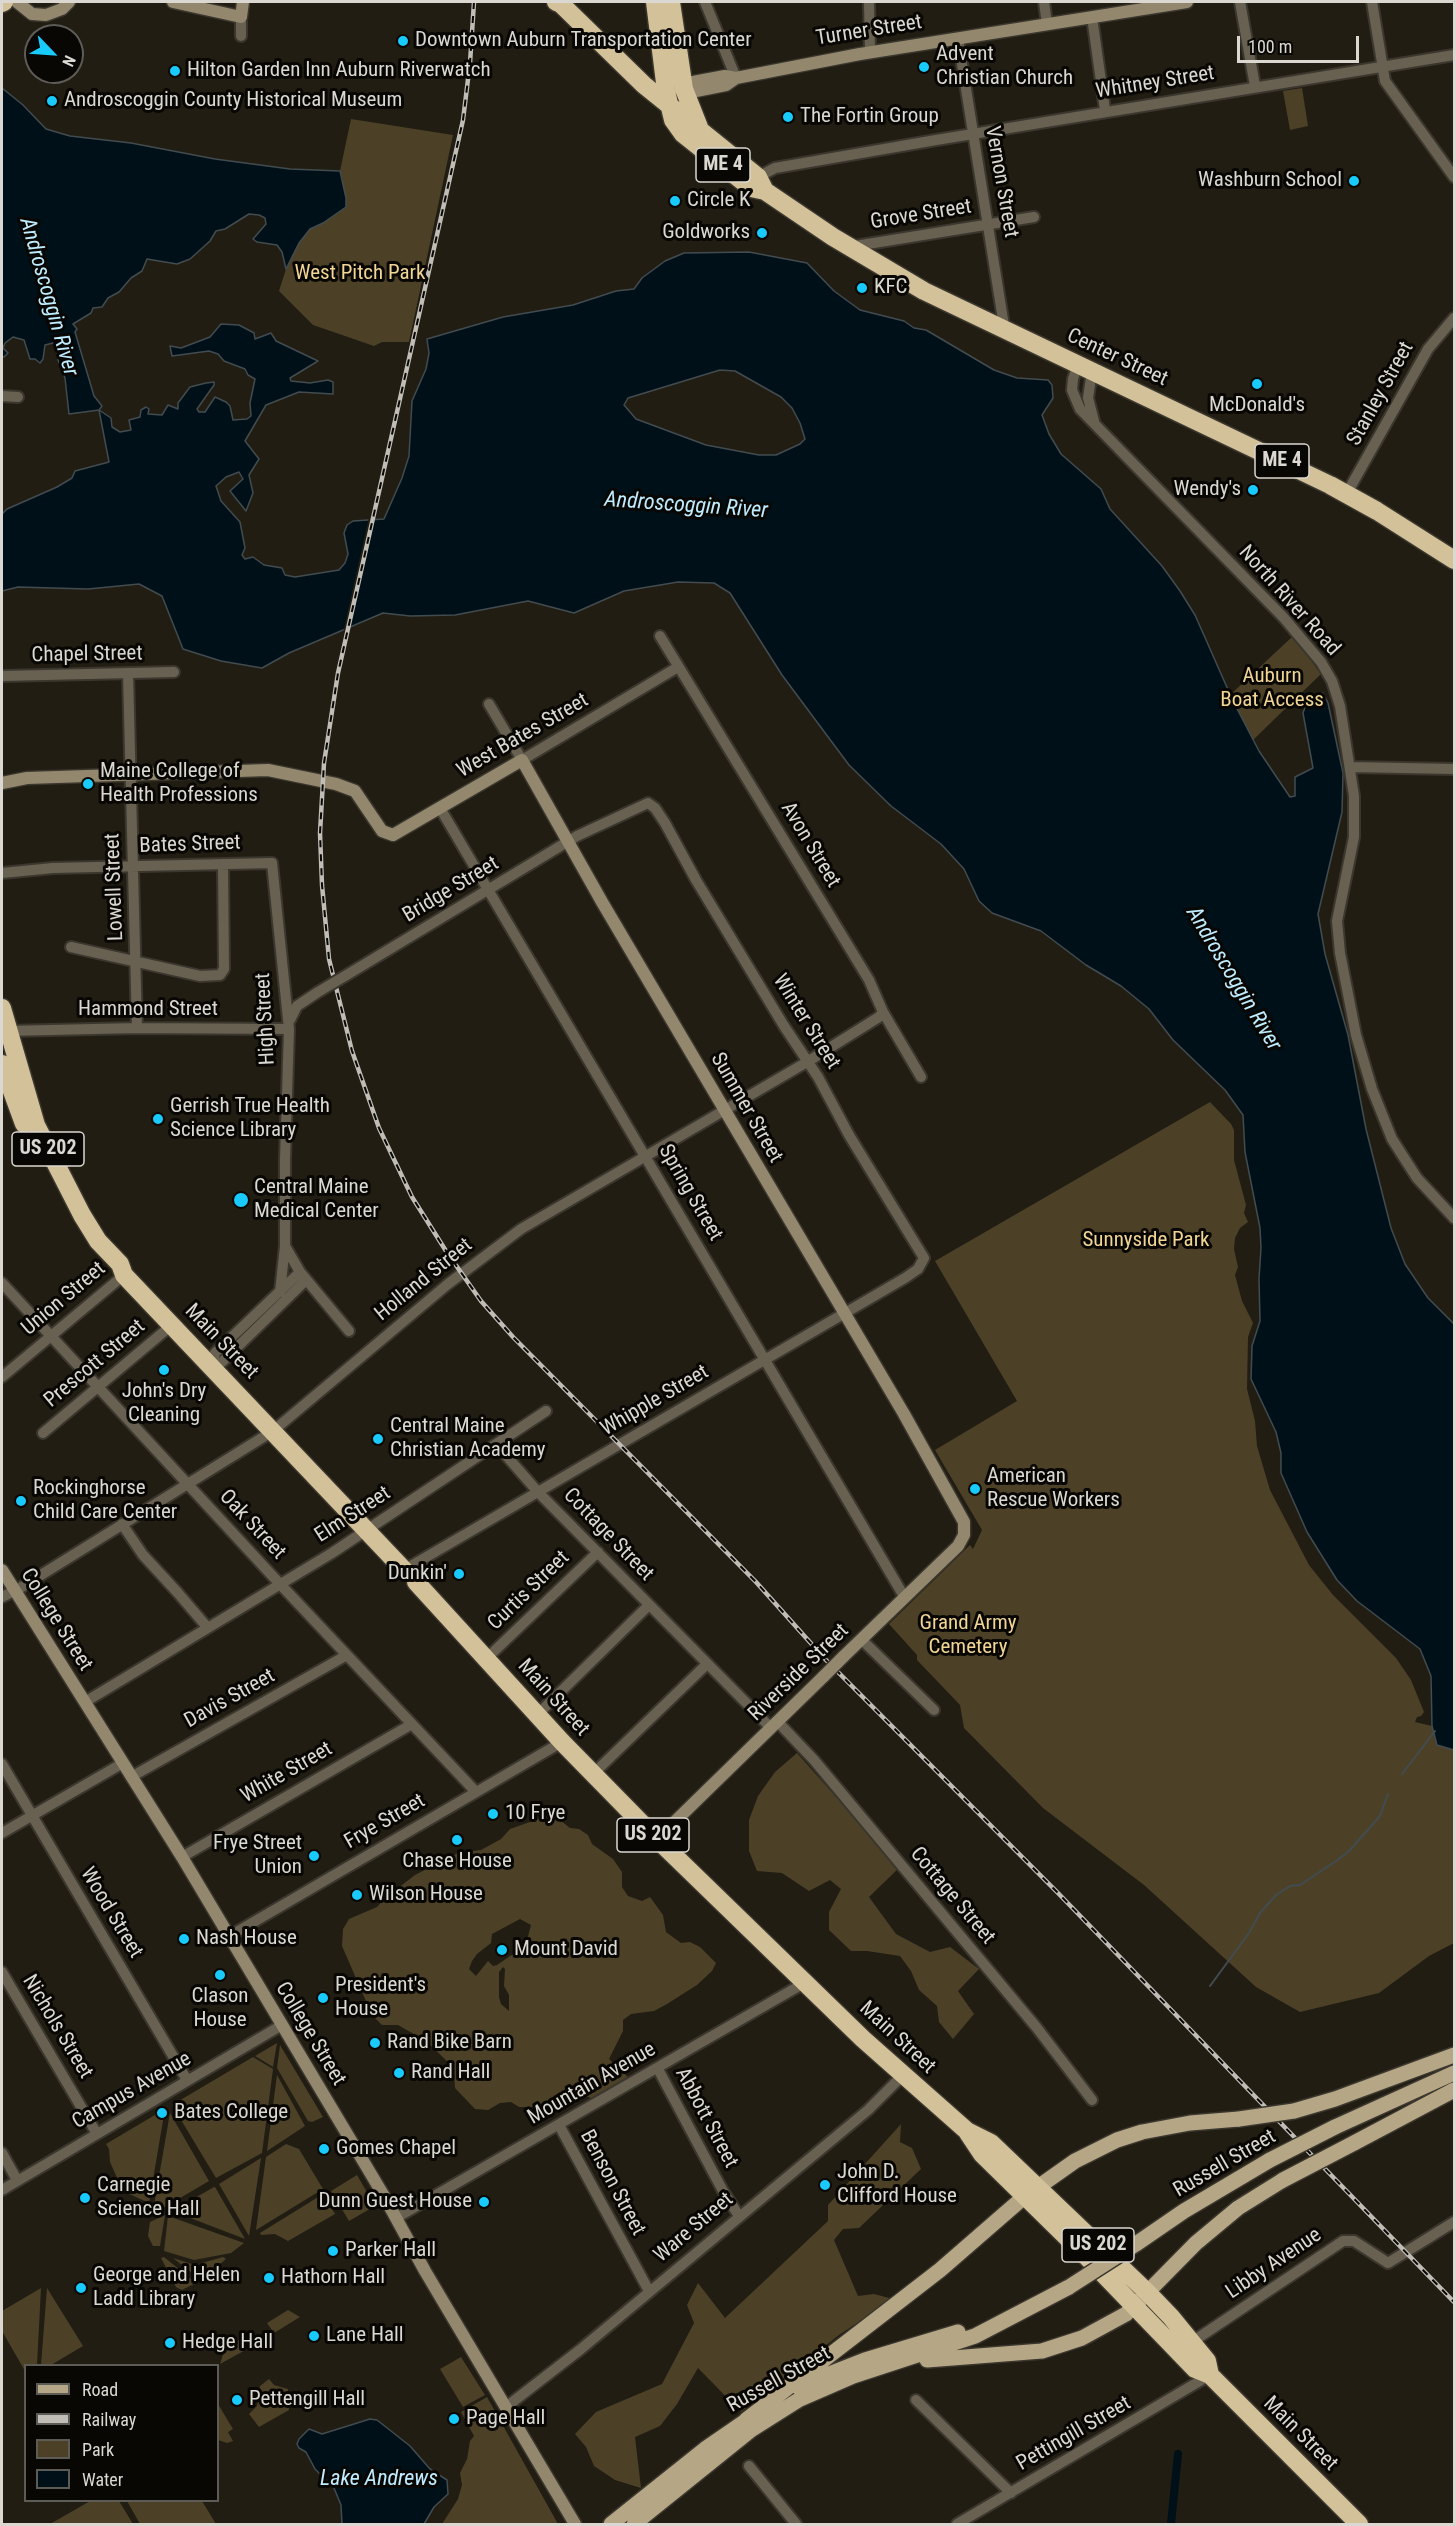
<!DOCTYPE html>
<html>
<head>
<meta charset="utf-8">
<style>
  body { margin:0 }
  #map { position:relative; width:1456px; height:2526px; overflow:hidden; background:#211d13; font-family:"Roboto Condensed",sans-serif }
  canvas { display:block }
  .frame { position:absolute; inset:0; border:3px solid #dbd8d1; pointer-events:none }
  .legend { position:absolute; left:24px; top:2364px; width:195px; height:138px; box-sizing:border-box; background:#090704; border:2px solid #5d5b56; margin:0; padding:8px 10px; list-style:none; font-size:18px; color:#dbd8d1 }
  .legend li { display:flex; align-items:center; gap:12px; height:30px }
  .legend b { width:30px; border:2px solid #5d5b56 }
  .north { position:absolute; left:24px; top:24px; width:60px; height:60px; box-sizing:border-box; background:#090704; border:2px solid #5d5b56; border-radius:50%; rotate:115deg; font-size:16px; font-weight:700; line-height:24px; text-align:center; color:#dbd8d1 }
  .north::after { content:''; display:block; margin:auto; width:21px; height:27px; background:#19cafc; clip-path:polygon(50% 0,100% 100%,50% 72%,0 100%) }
  .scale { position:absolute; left:1237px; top:36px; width:122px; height:27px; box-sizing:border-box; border:3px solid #dbd8d1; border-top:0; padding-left:8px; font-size:18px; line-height:21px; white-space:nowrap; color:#dbd8d1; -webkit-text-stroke:4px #090704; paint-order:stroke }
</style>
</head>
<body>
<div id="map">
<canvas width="1456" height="2526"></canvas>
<div class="frame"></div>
<ul class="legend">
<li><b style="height:8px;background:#b5a685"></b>Road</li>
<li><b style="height:8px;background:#c0bdb6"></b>Railway</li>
<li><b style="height:16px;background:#4c4127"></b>Park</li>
<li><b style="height:16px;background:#001018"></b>Water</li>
</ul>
<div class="north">N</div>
<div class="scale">100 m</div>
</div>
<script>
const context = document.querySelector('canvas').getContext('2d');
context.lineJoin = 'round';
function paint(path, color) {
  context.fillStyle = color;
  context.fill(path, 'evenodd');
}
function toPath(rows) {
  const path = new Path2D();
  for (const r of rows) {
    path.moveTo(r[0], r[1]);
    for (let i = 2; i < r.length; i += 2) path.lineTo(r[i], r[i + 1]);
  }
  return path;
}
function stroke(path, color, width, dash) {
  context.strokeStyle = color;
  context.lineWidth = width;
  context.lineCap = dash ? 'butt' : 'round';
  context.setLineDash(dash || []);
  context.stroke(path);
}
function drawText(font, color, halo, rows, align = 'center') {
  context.font = font + ' "Roboto Condensed",sans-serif';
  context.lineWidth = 6;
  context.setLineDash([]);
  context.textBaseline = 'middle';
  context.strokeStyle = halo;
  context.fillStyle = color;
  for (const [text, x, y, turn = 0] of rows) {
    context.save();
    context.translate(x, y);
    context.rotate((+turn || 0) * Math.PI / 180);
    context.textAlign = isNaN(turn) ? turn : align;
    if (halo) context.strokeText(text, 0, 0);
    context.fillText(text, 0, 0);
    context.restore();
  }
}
paint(toPath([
  [1302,88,1308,126,1290,130,1283,91],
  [351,119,453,135,409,342,382,342,374,346,313,325,279,291,286,269,299,243,310,229,323,223,343,180,340,171],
  [1293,636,1321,674,1253,740,1230,695],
  [1210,1102,1231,1124,1234,1130,1234,1160,1246,1205,1244,1213,1248,1222,1240,1228,1235,1238,1234,1249,1238,1267,1235,1275,1242,1301,1253,1323,1248,1337,1247,1389,1255,1421,1257,1446,1270,1490,1309,1565,1333,1595,1396,1658,1411,1680,1424,1712,1421,1716,1417,1717,1415,1722,1432,1726,1437,1745,1454,1750,1454,1943,1429,1956,1379,1993,1300,2012,1256,1987,1144,1885,1043,1808,964,1728,960,1705,917,1660,917,1655,889,1624,970,1545,973,1549,982,1530,935,1450,1017,1401,935,1261],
  [797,1753,899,1868,869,1897,896,1934,930,1952,950,1947,979,1969,958,1991,974,2014,953,2039,939,2022,937,2006,919,1990,911,1971,900,1956,867,1951,851,1951,829,1930,829,1912,841,1889,830,1880,809,1891,782,1873,757,1871,749,1851,749,1820,758,1796,775,1772],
  [547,1816,556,1817,570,1828,579,1829,588,1835,592,1844,613,1859,622,1872,622,1887,628,1896,642,1901,650,1897,663,1915,666,1932,681,1943,690,1942,700,1947,716,1963,712,1971,697,1985,667,2004,654,2011,631,2014,623,2020,623,2031,609,2059,631,2080,596,2100,583,2095,566,2099,550,2107,519,2107,511,2102,500,2103,488,2110,475,2109,455,2088,454,2073,451,2065,426,2041,398,2025,382,2025,372,2015,342,1946,343,1929,349,1919,377,1907,385,1898,415,1875,458,1853,481,1850,501,1839,510,1829],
  [520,1919,531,1925,527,1940,539,1942,541,1943,539,1946,513,1954,497,1965,493,1966,488,1961,476,1976,469,1969,472,1961,477,1954,491,1943,492,1934],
  [503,1967,505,1969,504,1986,509,1995,509,2011,501,2004,499,1997,499,1972],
  [277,2043,273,2067,255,2056],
  [280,2045,323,2117,312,2122,308,2121,277,2068],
  [253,2057,273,2069,262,2153,216,2178,172,2105],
  [277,2075,305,2126,267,2151],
  [165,2109,149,2203,123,2191,110,2162,109,2149,106,2144],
  [170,2113,209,2181,163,2208,154,2205],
  [901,2124,900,2142,912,2148,921,2169,859,2228,843,2229,834,2240,858,2296,874,2294,893,2299,839,2335,741,2412,698,2368,677,2404,660,2426,635,2437,641,2488,615,2480,594,2466,586,2447,575,2434,596,2412,662,2384,694,2323,687,2305,698,2283,725,2318,828,2221,828,2205],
  [286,2144,299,2149,323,2189,256,2230,266,2157],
  [261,2158,249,2236,219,2184],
  [357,2175,375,2206,349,2221,331,2191],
  [214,2187,215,2187,245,2239,172,2211],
  [323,2194,335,2214,288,2241,275,2234,261,2235,260,2233],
  [165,2215,160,2246,153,2246,148,2236,150,2222],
  [168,2216,244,2243,231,2253,194,2260,164,2251],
  [164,2257,196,2283,182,2290,176,2287,161,2258],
  [223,2257,226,2259,201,2280,173,2258,195,2265],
  [41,2288,37,2365,26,2366,25,2371,2,2331,2,2311],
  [47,2288,83,2346,51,2365,41,2365],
  [288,2310,300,2317,274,2333,267,2323],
  [240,2339,260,2342,220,2364,225,2348],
  [461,2357,485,2395,463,2407,440,2369],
  [269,2379,274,2385,288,2389,289,2410,259,2427,249,2414,257,2406,260,2386],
  [487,2397,558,2524,442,2524,458,2499,462,2485,460,2473,467,2459,470,2441,474,2436,461,2412],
  [218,2404,233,2429,228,2432,233,2441,227,2443,218,2440],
  [92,2500,119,2501,133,2524,50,2524],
  [127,2501,202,2501,216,2524,140,2524]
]), '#4c4127');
const water = toPath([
  [2,88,23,105,46,129,70,136,131,143,215,159,290,169,340,171,346,198,346,207,323,223,310,229,299,243,286,269,282,252,277,245,257,242,253,239,266,224,265,218,259,215,249,214,225,229,216,231,210,241,190,259,177,264,147,259,142,271,131,278,119,292,108,298,102,307,93,308,91,313,73,324,77,329,75,332,94,396,102,406,99,410,111,418,112,427,120,432,131,430,129,420,140,417,141,410,146,407,149,409,148,414,162,415,168,405,178,409,178,403,190,387,206,383,214,382,214,385,197,409,199,412,205,412,215,397,226,402,230,406,233,420,247,419,251,416,250,403,255,379,248,375,245,369,224,361,218,354,209,351,172,356,170,346,181,348,210,337,221,324,239,325,254,333,255,339,271,333,276,341,318,361,290,378,291,381,310,383,328,380,333,382,333,394,299,392,266,405,245,441,259,459,249,475,253,493,246,511,230,491,243,479,239,472,226,477,216,486,221,501,240,522,245,548,242,555,245,559,253,557,264,565,282,568,285,575,295,577,339,570,345,563,348,554,344,533,347,525,353,521,384,519,402,478,409,456,412,401,426,369,429,353,427,339,503,317,573,305,616,291,634,289,642,278,665,261,684,253,749,252,807,263,834,291,860,310,904,321,914,328,926,330,994,370,1017,378,1048,380,1052,385,1053,398,1042,415,1049,434,1061,454,1101,489,1110,509,1162,566,1180,591,1195,615,1233,701,1259,751,1290,797,1295,796,1295,777,1313,768,1303,713,1307,702,1313,695,1323,693,1328,703,1343,773,1342,812,1318,914,1325,954,1348,1035,1366,1129,1391,1228,1405,1264,1428,1298,1454,1324,1454,1750,1437,1745,1432,1726,1431,1676,1420,1649,1357,1601,1337,1580,1307,1532,1281,1473,1281,1453,1276,1432,1251,1379,1252,1346,1260,1321,1259,1279,1261,1248,1260,1228,1245,1152,1243,1115,1225,1090,1173,1040,1149,1009,1121,986,1086,965,1041,931,992,913,979,901,964,869,941,844,891,806,849,765,782,675,730,593,714,583,678,582,624,591,574,613,528,601,455,615,410,616,383,613,289,653,262,668,221,661,183,649,162,596,139,584,88,589,18,587,2,591,2,514,7,509,57,487,72,478,75,471,109,462,99,410,69,414,65,378,58,360,56,347,53,343,45,345,43,359,40,363,35,359,30,359,24,340,13,337,5,343,3,348,8,353,4,357,2,357,2,88],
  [720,370,735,371,781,397,792,408,800,423,805,439,800,444,776,455,759,455,706,445,636,419,624,405,628,398,720,370],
  [370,2419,377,2420,410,2446,430,2469,447,2480,448,2494,434,2507,424,2524,342,2524,341,2505,334,2488,315,2469,306,2452,299,2448,297,2444,299,2439,309,2429,322,2434,370,2419]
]);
paint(water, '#001018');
stroke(water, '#424c50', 1.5);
paint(toPath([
  [369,517,375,518,349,632,343,633]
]), '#211d13');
stroke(toPath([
  [1402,1774,1435,1731],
  [1210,1986,1249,1933,1260,1913,1276,1895,1290,1886,1300,1885,1339,1859,1350,1850,1380,1816,1388,1794]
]), '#424c50', 2);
stroke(toPath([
  [1171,2524,1178,2454]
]), '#001018', 8);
const street = toPath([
  [705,2,736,78],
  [869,2,870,52],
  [1044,2,1047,24],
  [1240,2,1255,86],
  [1372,2,1385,81,1454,177],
  [1092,17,1105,110],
  [241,36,241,17],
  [958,39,1005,332],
  [758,177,775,168,936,140,1454,55],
  [849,247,1034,217],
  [1078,364,1073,379,1072,390,1080,409,1284,618,1321,662,1332,681,1340,706,1354,796,1354,837,1337,921,1340,953,1356,1035,1372,1089,1392,1139,1417,1178,1454,1218],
  [1092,371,1088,398,1094,421],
  [2,396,18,397],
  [1347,493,1428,349,1454,318],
  [660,636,869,980,883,1012,921,1077],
  [128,673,137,1028],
  [2,676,174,672],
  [489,704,522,760,678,667],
  [1350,767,1454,769],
  [440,808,905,1598],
  [2,873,53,868,272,863,289,1029,285,1160,285,1246,280,1292],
  [71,947,200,976,220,975,224,969,223,864],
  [345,976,577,836,648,803,655,808,665,823,696,880,784,1026,818,1077,849,1135,924,1258,918,1269,905,1278,404,1570],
  [290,1020,297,1006,318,992],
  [7,1031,137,1028,289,1029],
  [285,1246,300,1272,349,1331],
  [2,1283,279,1583,476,1792],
  [212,1365,215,1353,300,1272],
  [212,1365,222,1362,306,1280],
  [2,1377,124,1275],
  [43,1433,173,1324],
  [496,1444,538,1492,770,1727],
  [122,1524,143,1555,178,1593,207,1627],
  [2,1597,20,1588,273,1431,448,1284,521,1229,807,1062,879,1017,883,1012],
  [862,1640,934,1710],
  [487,1658,598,1552],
  [85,1702,332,1553,546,1411],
  [537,1715,649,1605],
  [777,1721,814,1760,1037,2028,1092,2100],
  [2,1764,187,2080],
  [593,1774,707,1664],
  [131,1777,347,1655],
  [2,1833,123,1763],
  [182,1857,412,1724],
  [228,1937,562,1742],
  [2,1972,97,2134],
  [658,2069,723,2191,739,2216],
  [559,2125,649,2291],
  [2,2153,17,2180],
  [2,2190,282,2025],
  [396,2218,806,1982],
  [1189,2344,1343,2241,1354,2241,1388,2263,1454,2222],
  [916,2400,1011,2493],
  [506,2407,581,2349,785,2179,868,2110,903,2075],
  [749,2466,796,2524],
  [957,2524,1210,2375]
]);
const secondary = toPath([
  [17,2,32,14,46,15,62,9,69,2],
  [173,2,241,17,243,2],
  [680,89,691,92,726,85,736,78,860,54,1187,2],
  [684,89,693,82,725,76,736,78],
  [2,783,27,778,268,770,336,784,355,791,382,831,393,835,522,760,602,902,904,1414,964,1522,964,1535,958,1546,843,1657],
  [2,1570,182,1857,384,2196,425,2271,575,2524],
  [657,1839,824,1676]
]);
const primary = toPath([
  [1294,2111,1335,2099,1454,2055],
  [1335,2127,1454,2073],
  [1354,2143,1454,2090],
  [1136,2244,1184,2211,1270,2160],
  [927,2360,1042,2351,1082,2338,1126,2314,1196,2243,1238,2208,1283,2180],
  [800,2389,819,2378,865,2360,958,2332],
  [746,2420,940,2270,1024,2197,1075,2161,1117,2140,1142,2132,1190,2123,1239,2119],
  [611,2524,705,2449,753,2416],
  [634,2524,751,2430,800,2399,853,2376,975,2336,1069,2287]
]);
const highway = toPath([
  [556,2,561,4,644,85,758,177,765,191],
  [655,2,666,91,673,120,683,134,751,188,765,191,833,237,924,291,1330,485,1377,511,1454,560],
  [671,2,684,89,699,127],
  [2,3,4,2],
  [2,1008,36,1125,82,1215,98,1241,120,1264,124,1275,404,1570],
  [2,1064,24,1124],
  [416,1582,562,1742,657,1839,863,2039,967,2131,991,2143,1148,2293,1171,2317,1207,2361,1210,2375],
  [968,2133,982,2154,1085,2255,1195,2369,1210,2375,1359,2524]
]);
stroke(street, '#3b372e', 14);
stroke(secondary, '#3b372e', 15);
stroke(primary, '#3b372e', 18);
stroke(highway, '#3b372e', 21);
stroke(street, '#686151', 10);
stroke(secondary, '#93886e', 12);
stroke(primary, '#b5a685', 15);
stroke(highway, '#d3c199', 18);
const rail = toPath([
  [474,2,470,63,463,120,338,673,324,763,320,833,322,885,329,959,352,1051,379,1128,412,1197,446,1251,481,1301,513,1337,756,1582,825,1659,1057,1892,1454,2302]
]);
stroke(rail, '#c0bdb6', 4.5);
stroke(rail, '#090704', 2, [7]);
const streetBridge = toPath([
  [318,992,345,976]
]);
const secondaryBridge = toPath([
  [824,1676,843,1657]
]);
const primaryBridge = toPath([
  [1239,2119,1294,2111],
  [1270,2160,1335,2127],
  [1283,2180,1354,2143],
  [1069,2287,1136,2244]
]);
stroke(streetBridge, '#3b372e', 14, []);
stroke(secondaryBridge, '#3b372e', 15, []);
stroke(primaryBridge, '#3b372e', 18, []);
stroke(streetBridge, '#686151', 10);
stroke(secondaryBridge, '#93886e', 12);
stroke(primaryBridge, '#b5a685', 15);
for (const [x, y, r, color] of [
  [403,41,6,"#19cafc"],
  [924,67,6,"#19cafc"],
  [175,71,6,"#19cafc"],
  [52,101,6,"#19cafc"],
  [788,117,6,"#19cafc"],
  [1354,181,6,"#19cafc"],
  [675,201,6,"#19cafc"],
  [762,233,6,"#19cafc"],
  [862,288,6,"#19cafc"],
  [1257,384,6,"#19cafc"],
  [1253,490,6,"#19cafc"],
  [88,784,6,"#19cafc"],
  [158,1119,6,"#19cafc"],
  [241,1200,8,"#19cafc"],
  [164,1370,6,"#19cafc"],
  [378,1439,6,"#19cafc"],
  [975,1489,6,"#19cafc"],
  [21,1501,6,"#19cafc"],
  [459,1574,6,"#19cafc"],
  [493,1814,6,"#19cafc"],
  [457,1840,6,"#19cafc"],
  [314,1856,6,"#19cafc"],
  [357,1895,6,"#19cafc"],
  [184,1939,6,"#19cafc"],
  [502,1950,6,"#19cafc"],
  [220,1975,6,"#19cafc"],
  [323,1998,6,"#19cafc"],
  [375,2043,6,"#19cafc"],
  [399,2073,6,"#19cafc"],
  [162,2113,6,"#19cafc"],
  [324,2149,6,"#19cafc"],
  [825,2185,6,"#19cafc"],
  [85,2198,6,"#19cafc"],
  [484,2202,6,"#19cafc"],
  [333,2251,6,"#19cafc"],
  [269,2278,6,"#19cafc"],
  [81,2288,6,"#19cafc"],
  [314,2336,6,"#19cafc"],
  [170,2343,6,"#19cafc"],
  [237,2400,6,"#19cafc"],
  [454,2419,6,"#19cafc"]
]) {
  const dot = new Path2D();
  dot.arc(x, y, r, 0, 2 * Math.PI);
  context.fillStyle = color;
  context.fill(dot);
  stroke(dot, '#090704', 2);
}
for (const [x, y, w] of [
  [723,165,54],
  [1282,461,54],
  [48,1149,72],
  [653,1835,72],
  [1098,2245,72]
]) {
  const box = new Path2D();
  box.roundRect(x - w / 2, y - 17, w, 34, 4.5);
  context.fillStyle = '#090704';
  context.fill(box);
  stroke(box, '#dbd8d1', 1.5);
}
drawText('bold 20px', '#dbd8d1', null, [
  ["ME 4",723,165],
  ["ME 4",1282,461],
  ["US 202",48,1149],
  ["US 202",653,1835],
  ["US 202",1098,2245]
]);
drawText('21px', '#dbd8d1', '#090704', [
  ["Turner Street",869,31,-9],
  ["Whitney Street",1155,83,-9],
  ["Vernon Street",1001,182,80],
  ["Grove Street",921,215,-9],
  ["Center Street",1117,358,25],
  ["Stanley Street",1381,394,-61],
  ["North River Road",1289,601,48],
  ["Chapel Street",87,655,-1],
  ["West Bates Street",523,736,-30],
  ["Bates Street",190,845,-2],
  ["Avon Street",810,845,59],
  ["Lowell Street",115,887,-92],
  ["Bridge Street",451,890,-31],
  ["Hammond Street",148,1010],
  ["High Street",266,1019,-93],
  ["Winter Street",806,1022,58],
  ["Summer Street",746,1108,60],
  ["Spring Street",690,1193,60],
  ["Holland Street",424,1280,-39],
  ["Union Street",64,1299,-40],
  ["Main Street",221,1342,46],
  ["Prescott Street",95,1364,-40],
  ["Whipple Street",655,1401,-30],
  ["Elm Street",353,1515,-33],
  ["Oak Street",252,1525,47],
  ["Cottage Street",608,1535,46],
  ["Curtis Street",529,1591,-44],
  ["College Street",56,1620,58],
  ["Riverside Street",799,1673,-44],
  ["Main Street",553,1698,48],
  ["Davis Street",230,1699,-29],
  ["White Street",287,1773,-30],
  ["Frye Street",385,1822,-30],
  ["Cottage Street",952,1896,50],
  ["Wood Street",111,1913,59],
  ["Nichols Street",57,2027,59],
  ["College Street",310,2034,59],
  ["Main Street",897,2038,43],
  ["Mountain Avenue",592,2084,-30],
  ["Campus Avenue",132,2091,-30],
  ["Abbott Street",706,2118,62],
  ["Russell Street",1225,2164,-30],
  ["Benson Street",612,2183,62],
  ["Ware Street",694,2228,-40],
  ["Libby Avenue",1274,2264,-34],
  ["Russell Street",779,2380,-29],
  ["Pettingill Street",1074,2434,-30],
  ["Main Street",1300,2434,45]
]);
drawText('21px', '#dbd8d1', '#090704', [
  ["Downtown Auburn Transportation Center",415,41],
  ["Advent",936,55],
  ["Christian Church",936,79],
  ["Hilton Garden Inn Auburn Riverwatch",187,71],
  ["Androscoggin County Historical Museum",64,101],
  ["The Fortin Group",800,117],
  ["Washburn School",1342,181,"right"],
  ["Circle K",687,201],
  ["Goldworks",750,233,"right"],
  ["KFC",874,288],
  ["McDonald's",1257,406,"center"],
  ["Wendy's",1241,490,"right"],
  ["Maine College of",100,772],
  ["Health Professions",100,796],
  ["Gerrish True Health",170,1107],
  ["Science Library",170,1131],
  ["Central Maine",254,1188],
  ["Medical Center",254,1212],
  ["John's Dry",164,1392,"center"],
  ["Cleaning",164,1416,"center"],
  ["Central Maine",390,1427],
  ["Christian Academy",390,1451],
  ["American",987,1477],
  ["Rescue Workers",987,1501],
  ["Rockinghorse",33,1489],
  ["Child Care Center",33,1513],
  ["Dunkin'",447,1574,"right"],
  ["10 Frye",505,1814],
  ["Frye Street",302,1844,"right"],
  ["Union",302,1868,"right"],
  ["Chase House",457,1862,"center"],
  ["Wilson House",369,1895],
  ["Nash House",196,1939],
  ["Mount David",514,1950],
  ["President's",335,1986],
  ["House",335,2010],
  ["Clason",220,1997,"center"],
  ["House",220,2021,"center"],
  ["Rand Bike Barn",387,2043],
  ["Rand Hall",411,2073],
  ["Bates College",174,2113],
  ["Gomes Chapel",336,2149],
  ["John D.",837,2173],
  ["Clifford House",837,2197],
  ["Carnegie",97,2186],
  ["Science Hall",97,2210],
  ["Dunn Guest House",472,2202,"right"],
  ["Parker Hall",345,2251],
  ["George and Helen",93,2276],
  ["Ladd Library",93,2300],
  ["Hathorn Hall",281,2278],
  ["Lane Hall",326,2336],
  ["Hedge Hall",182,2343],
  ["Pettengill Hall",249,2400],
  ["Page Hall",466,2419]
], 'left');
drawText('21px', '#f1d594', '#090704', [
  ["West Pitch Park",360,274],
  ["Auburn",1272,677],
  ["Boat Access",1272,701],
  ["Sunnyside Park",1146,1241],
  ["Grand Army",968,1624],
  ["Cemetery",968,1648]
]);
drawText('italic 22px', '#bfecff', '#090704', [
  ["Androscoggin River",48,297,74],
  ["Androscoggin River",686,506,4],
  ["Androscoggin River",1233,979,59],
  ["Lake Andrews",379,2479]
]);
</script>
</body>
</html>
